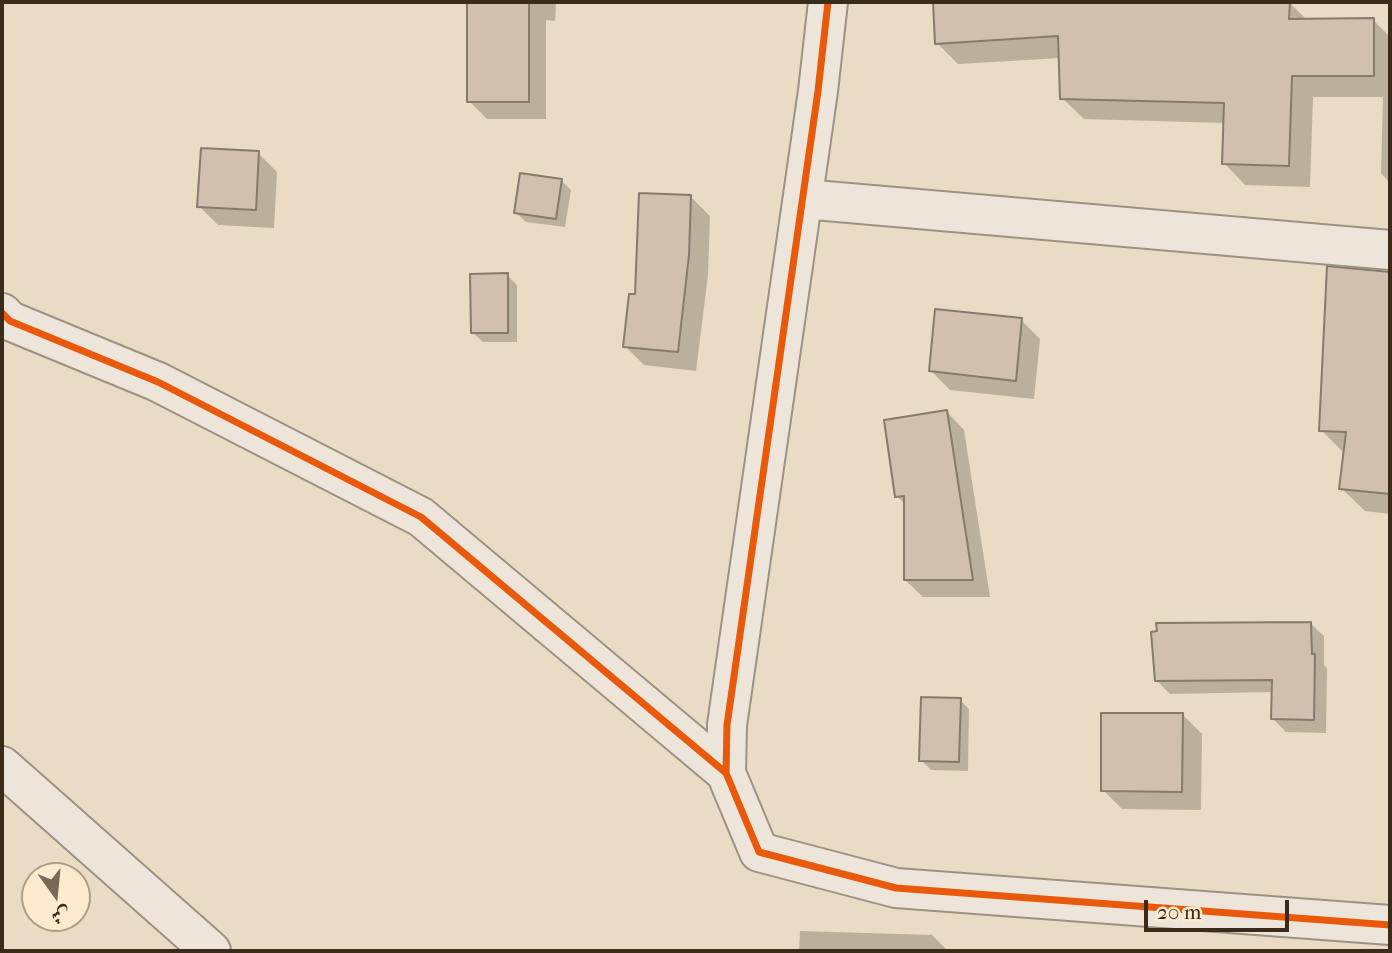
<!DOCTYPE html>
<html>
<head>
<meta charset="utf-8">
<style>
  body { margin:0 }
  #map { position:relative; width:1392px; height:953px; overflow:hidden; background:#eadcc4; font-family:"IM FELL French Canon",Amiri,serif }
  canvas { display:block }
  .frame { position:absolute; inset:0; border:4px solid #3b2b1a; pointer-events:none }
  .north { position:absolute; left:21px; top:862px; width:70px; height:70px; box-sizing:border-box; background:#fceace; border:2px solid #af9e86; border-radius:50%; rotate:165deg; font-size:19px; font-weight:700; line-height:28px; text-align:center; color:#3b2b1a }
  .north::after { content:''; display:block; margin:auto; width:24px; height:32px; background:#786956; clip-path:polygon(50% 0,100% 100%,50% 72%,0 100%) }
  .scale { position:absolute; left:1144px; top:900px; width:145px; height:32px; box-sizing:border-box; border:4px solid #3b2b1a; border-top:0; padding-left:9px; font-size:21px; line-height:24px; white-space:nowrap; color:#3b2b1a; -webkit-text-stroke:5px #fceace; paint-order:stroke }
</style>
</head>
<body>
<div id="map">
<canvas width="1392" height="953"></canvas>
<div class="frame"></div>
<div class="north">ش</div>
<div class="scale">20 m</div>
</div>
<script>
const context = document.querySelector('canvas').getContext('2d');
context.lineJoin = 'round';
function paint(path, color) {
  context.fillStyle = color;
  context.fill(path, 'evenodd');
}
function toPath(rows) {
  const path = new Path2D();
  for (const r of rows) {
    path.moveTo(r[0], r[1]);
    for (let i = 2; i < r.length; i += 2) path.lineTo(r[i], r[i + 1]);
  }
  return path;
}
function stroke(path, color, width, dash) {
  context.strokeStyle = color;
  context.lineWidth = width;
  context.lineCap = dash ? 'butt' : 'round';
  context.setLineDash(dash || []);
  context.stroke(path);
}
paint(toPath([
  [472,2,556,2,555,21,546,20,546,119,487,119,469,101],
  [935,2,1289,2,1308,21,1373,20,1390,37,1390,183,1381,173,1383,97,1313,97,1310,187,1245,185,1224,163,1225,123,1084,119,1062,98,1061,58,958,64,937,43],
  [258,153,277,172,274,228,218,225,199,206],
  [561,180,571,190,565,227,526,222,516,213],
  [691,197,710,216,708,275,696,371,644,365,625,346,637,296],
  [1390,273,1390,514,1365,511,1341,488,1345,454,1321,430],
  [507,275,517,285,517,342,483,342,473,333],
  [1021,320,1040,339,1034,399,950,390,931,371],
  [947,412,964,430,990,597,923,597,905,580,906,505,897,496],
  [1310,623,1324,636,1324,665,1327,668,1326,733,1286,732,1273,719,1273,692,1170,694,1157,681],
  [960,700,969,709,968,771,931,770,921,760],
  [1182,714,1202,734,1201,810,1122,809,1103,790],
  [800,931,932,935,948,951,799,951]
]), '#0003');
const building = toPath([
  [467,2,529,2,529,102,467,102,467,2],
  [933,2,1290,2,1289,19,1374,18,1374,76,1292,76,1289,166,1222,164,1224,103,1060,99,1058,36,935,44,933,2],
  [201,148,259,151,256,210,197,207,201,148],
  [520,173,562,179,556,219,514,213,520,173],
  [639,193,691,195,689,255,678,352,623,347,629,294,635,294,639,193],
  [1327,266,1390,272,1390,494,1339,489,1346,432,1319,431,1327,266],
  [508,273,508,333,471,333,470,274,508,273],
  [935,309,1022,318,1016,381,929,371,935,309],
  [947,410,973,580,904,580,904,496,895,497,884,420,947,410],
  [1311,622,1312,654,1315,654,1314,720,1271,719,1272,680,1155,681,1151,632,1157,631,1156,623,1311,622],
  [921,697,961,698,959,762,919,761,921,697],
  [1101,713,1183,713,1182,792,1101,791,1101,713]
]);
paint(building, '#d0c0ad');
stroke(building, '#847b6d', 2);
const minor = toPath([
  [828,2,818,91,727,725,726,773,759,852,896,888,1390,925],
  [803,199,1390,250],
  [2,313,10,321,158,382,421,517,726,773],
  [2,766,211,951]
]);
stroke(minor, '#9c9283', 42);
stroke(minor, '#ede5d9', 38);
stroke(toPath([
  [828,2,818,91,727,725,726,773,759,852,896,888,1390,925],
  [2,313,10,321,158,382,421,517,726,773]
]), '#e8590c', 7);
</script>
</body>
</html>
